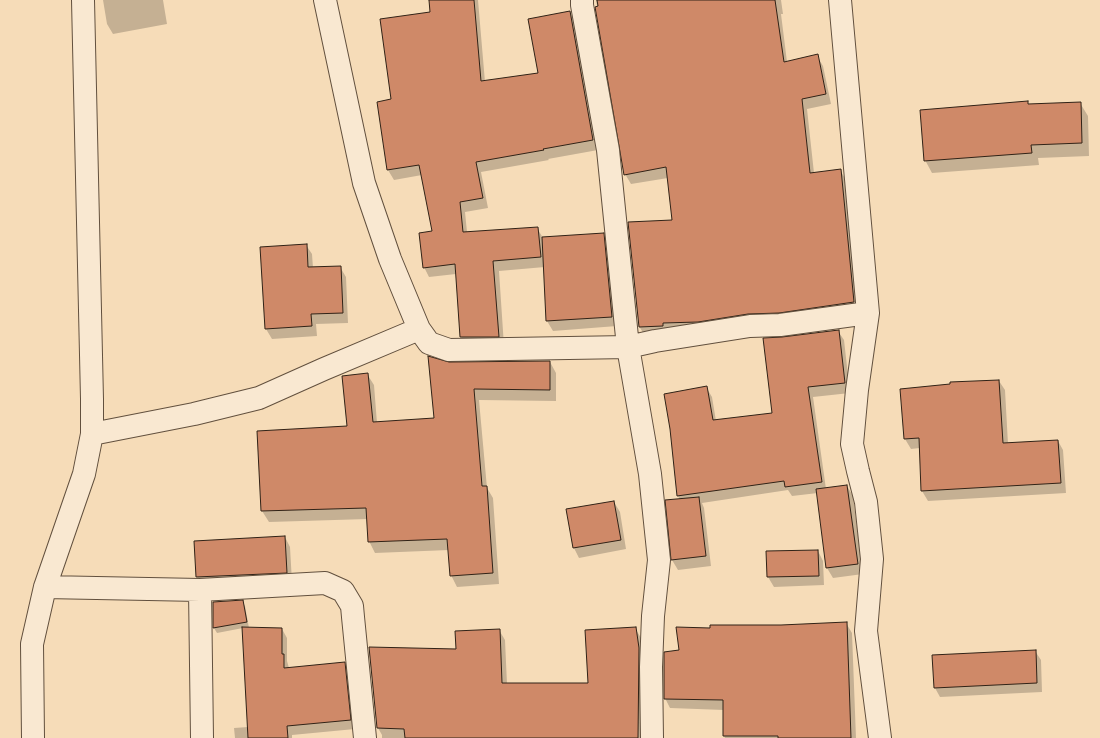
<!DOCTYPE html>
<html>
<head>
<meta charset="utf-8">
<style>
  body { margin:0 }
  canvas { display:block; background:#f6dcb8 }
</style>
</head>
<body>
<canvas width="1100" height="738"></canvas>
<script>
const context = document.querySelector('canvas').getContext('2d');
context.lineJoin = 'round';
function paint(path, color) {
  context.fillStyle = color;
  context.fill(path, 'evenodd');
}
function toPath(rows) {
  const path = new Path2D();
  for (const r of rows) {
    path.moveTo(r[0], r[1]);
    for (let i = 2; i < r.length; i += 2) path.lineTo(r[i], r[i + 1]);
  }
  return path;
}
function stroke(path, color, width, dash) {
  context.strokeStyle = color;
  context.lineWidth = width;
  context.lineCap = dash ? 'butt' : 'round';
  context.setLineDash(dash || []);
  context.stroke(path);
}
paint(toPath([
  [103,0,163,0,167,24,113,34,107,24],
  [430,0,478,0,485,82,539,73,570,12,576,22,598,150,548,159,549,160,481,172,488,208,465,212,467,232,537,228,543,238,603,234,609,244,617,326,553,331,547,321,545,267,499,271,504,346,467,347,461,337,456,274,429,277,424,267,434,232,422,175,394,180,388,170,392,100,431,13],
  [596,0,781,0,783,14,781,14,787,62,817,56,823,66,831,104,807,109,814,173,840,170,846,180,860,312,645,336,639,326,673,221,668,178,631,184,625,174],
  [1027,102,1029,105,1080,103,1088,116,1089,156,1038,158,1039,165,932,173,925,160],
  [306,245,312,254,313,268,340,267,346,277,348,323,316,324,317,336,272,339,266,329,261,248],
  [838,331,844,340,850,393,813,397,826,489,847,486,853,496,863,574,833,578,827,568,818,493,792,496,788,490,702,503,704,508,711,566,678,570,672,560,680,500,678,496,671,429,706,387,712,397,716,421,773,414],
  [550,362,556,373,556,401,479,400,487,488,493,498,499,584,457,587,451,575,449,550,375,553,369,541,368,519,269,522,262,511,258,432,348,427,367,374,374,385,377,423,435,419,449,364],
  [999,381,1005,390,1008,444,1058,441,1063,450,1066,493,928,501,922,491,920,448,911,449,905,439],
  [614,502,620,512,626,549,579,558,574,548,567,510],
  [285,537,290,547,292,582,203,587,197,577,195,542],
  [818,551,823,561,824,585,774,587,768,577],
  [242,601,245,606,249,628,282,629,287,638,287,661,289,668,344,663,350,672,355,729,292,735,292,738,235,738,234,728,248,727,243,628,217,633,214,628,214,603],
  [846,623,852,633,856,738,725,738,724,736,724,710,670,708,665,698,680,651,711,629],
  [635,628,641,638,644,658,643,738,382,738,382,735,378,728,370,648,457,650,499,630,505,640,507,684,589,684],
  [1035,651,1041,660,1042,692,940,697,935,688]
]), '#0003');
const building = toPath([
  [429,0,474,0,481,81,538,73,528,19,570,11,593,140,543,149,544,150,476,162,483,198,460,202,463,232,538,227,541,257,493,261,499,337,460,337,455,264,423,268,419,233,432,231,419,165,387,170,377,102,391,99,380,19,430,12,429,0],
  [597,0,775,0,784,62,818,54,826,94,802,99,810,173,841,169,854,302,779,313,748,314,698,322,663,323,663,326,639,327,628,222,672,220,666,167,624,175,595,7,598,6,597,0],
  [1028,101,1028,104,1081,102,1082,143,1031,145,1032,153,924,161,920,110,1028,101],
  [604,233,612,317,546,321,542,237,604,233],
  [307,244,308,267,341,266,343,313,311,314,312,326,265,329,260,247,307,244],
  [839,330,845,383,808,387,822,482,785,487,784,481,677,496,670,429,664,394,707,386,713,420,772,413,763,338,782,337,839,330],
  [428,356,449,362,550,361,550,390,474,389,482,486,487,486,493,573,450,576,447,539,368,542,366,508,261,511,257,431,347,426,342,376,368,373,373,422,434,418,428,356],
  [999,380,1003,443,1058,440,1061,483,921,491,919,438,904,439,900,389,950,384,950,382,999,380],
  [847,485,858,564,826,568,816,489,847,485],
  [699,497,706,556,671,560,665,500,699,497],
  [614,501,621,540,573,548,566,509,614,501],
  [285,536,287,573,196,577,194,541,285,536],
  [818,550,819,576,767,577,766,551,818,550],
  [243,600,247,622,213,628,213,602,243,600],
  [847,622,851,738,778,738,778,736,723,736,723,700,664,699,664,652,679,650,676,627,710,628,710,625,781,625,847,622],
  [242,627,282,628,282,654,284,654,284,668,345,662,351,720,287,726,288,738,248,738,242,627],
  [636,627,639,648,638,738,405,738,404,729,377,728,369,647,456,649,455,631,500,629,502,683,588,683,585,630,636,627],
  [1036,650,1037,683,934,688,932,655,1036,650]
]);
paint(building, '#cf8968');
stroke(building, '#302216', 1);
const street = toPath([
  [325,0,364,183,390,259,419,329,429,343,449,350,628,347,650,474,659,560,653,616,651,667,652,738],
  [582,0,582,5,608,150,628,347,655,341,750,326,780,325,868,313],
  [840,0,868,313,857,390,852,444,858,471,866,502,872,559,866,631,880,738],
  [92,434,194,414,259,398,324,369,419,329],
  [45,587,200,590,325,583,343,591,352,606,353,617,365,738],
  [200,590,202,738],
  [33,738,32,644,45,587,84,474,92,434,92,399,83,0]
]);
stroke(street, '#62503e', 24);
stroke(street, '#f9e8d1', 22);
</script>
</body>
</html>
